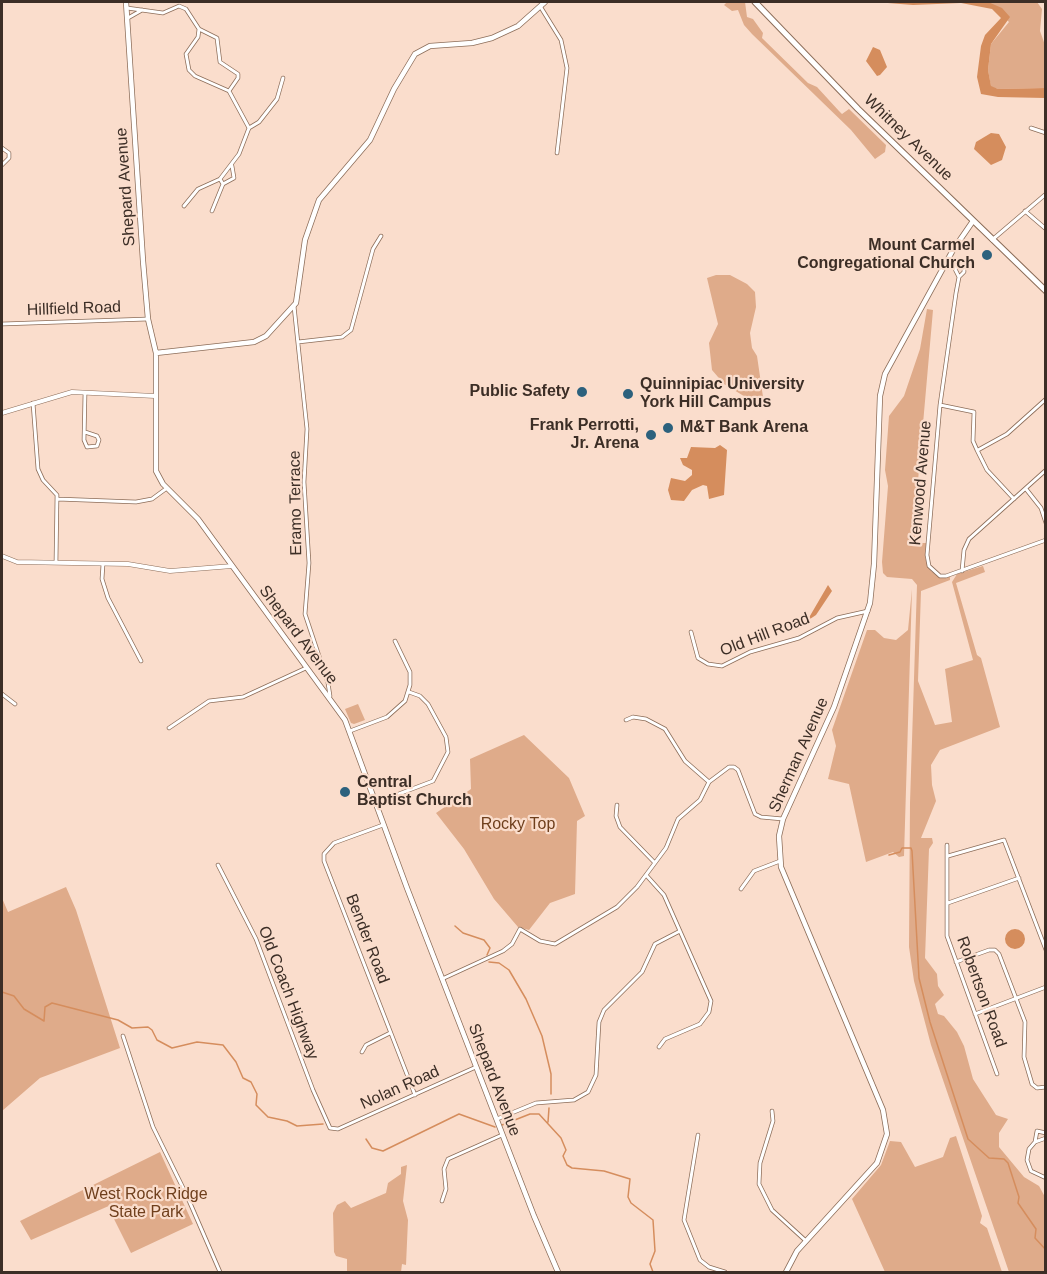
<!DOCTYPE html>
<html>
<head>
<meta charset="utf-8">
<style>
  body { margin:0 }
  #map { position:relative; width:1047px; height:1274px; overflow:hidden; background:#faddcc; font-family:Helvetica,sans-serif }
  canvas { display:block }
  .frame { position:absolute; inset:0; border:3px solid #3c2e26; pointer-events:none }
</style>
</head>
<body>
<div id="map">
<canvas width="1047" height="1274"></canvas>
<div class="frame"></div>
</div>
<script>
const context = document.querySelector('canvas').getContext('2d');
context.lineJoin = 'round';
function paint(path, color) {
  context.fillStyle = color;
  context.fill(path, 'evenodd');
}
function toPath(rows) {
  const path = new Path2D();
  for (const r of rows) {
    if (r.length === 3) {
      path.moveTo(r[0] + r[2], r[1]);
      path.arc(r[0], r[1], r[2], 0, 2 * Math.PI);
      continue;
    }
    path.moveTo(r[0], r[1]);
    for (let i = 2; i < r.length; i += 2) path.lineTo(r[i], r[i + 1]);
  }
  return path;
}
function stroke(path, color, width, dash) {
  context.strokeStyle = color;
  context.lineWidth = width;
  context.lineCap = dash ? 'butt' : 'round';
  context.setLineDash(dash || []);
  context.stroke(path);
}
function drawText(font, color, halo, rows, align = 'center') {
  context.font = font + ' Helvetica,sans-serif';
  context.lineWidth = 4.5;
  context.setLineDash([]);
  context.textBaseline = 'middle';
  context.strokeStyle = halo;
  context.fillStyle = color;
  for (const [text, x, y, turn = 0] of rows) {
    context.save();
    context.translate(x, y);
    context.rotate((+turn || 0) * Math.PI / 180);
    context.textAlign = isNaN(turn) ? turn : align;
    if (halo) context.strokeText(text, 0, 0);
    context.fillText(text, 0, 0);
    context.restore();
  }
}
paint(toPath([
  [727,2,745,2,747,17,753,19,763,33,762,38,808,83,817,87,839,111,842,114,849,109,886,145,885,152,875,159,851,130,752,34,744,25,738,10,732,11,724,5],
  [988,2,1037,2,1042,9,1040,31,1045,45,1045,88,998,89,991,87,988,70,991,44,1009,22],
  [716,275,730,275,747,284,755,292,756,307,750,333,752,348,757,356,763,397,762,407,724,384,712,370,709,343,718,324,707,278],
  [927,309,933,310,915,515,915,543,926,543,925,558,931,571,937,575,950,577,950,580,921,591,918,681,935,725,952,722,945,669,973,660,952,582,957,574,983,566,985,572,956,583,977,655,981,658,1000,727,940,750,931,765,932,785,936,801,921,838,932,838,933,843,929,849,925,958,937,974,938,986,944,995,935,1004,938,1014,944,1016,957,1032,964,1046,973,1079,996,1115,1008,1119,999,1133,999,1147,1024,1177,1039,1186,1045,1197,1045,1272,1009,1272,931,1045,914,981,909,947,910,803,917,585,912,579,887,577,883,573,882,562,888,486,885,470,889,416,904,396,920,349],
  [912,589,904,856,899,857,893,852,866,862,849,784,828,779,836,746,832,730,867,630,875,630,884,638,896,640,908,630],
  [358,704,365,720,354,724,351,723,345,709],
  [524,735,569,778,585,816,577,821,575,894,550,903,529,930,518,927,494,899,464,849,436,813,471,789,470,759],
  [66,887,76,910,120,1048,40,1078,2,1111,2,898,8,912],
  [956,1136,982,1216,980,1223,987,1228,1002,1272,885,1272,852,1199,881,1165,890,1141,901,1142,915,1167,943,1157,950,1138],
  [160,1152,193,1224,131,1253,113,1217,111,1205,31,1240,20,1221],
  [407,1165,403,1201,408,1220,406,1265,402,1264,401,1272,347,1272,347,1259,336,1256,334,1252,333,1213,337,1205,345,1201,351,1208,386,1193,388,1183,401,1174,401,1167]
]), '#dfab8a');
paint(toPath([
  [875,2,988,2,1002,8,1010,17,991,44,988,70,991,86,998,89,1045,88,1045,98,998,97,981,94,977,77,981,46,985,35,1001,18,992,9,961,3,913,5],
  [873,47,880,50,887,67,880,75,877,76,866,61],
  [991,133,999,134,1006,147,1002,160,991,165,974,149,976,142],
  [720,445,727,450,724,495,709,499,707,486,703,485,692,490,684,501,671,500,668,490,671,478,685,481,692,475,692,470,683,465,680,458,687,458,691,447,715,448],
  [828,585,832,591,816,615,807,621],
  [1015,939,10]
]), '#d58d5d');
stroke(toPath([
  [889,855,900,852,902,848,911,848,912,851,919,978,930,1022,968,1139,989,1158,1004,1159,1008,1163,1019,1197,1018,1203,1036,1229,1035,1238,1046,1250],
  [455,926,463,933,484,940,490,948,487,955],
  [489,962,499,963,509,970,526,999,542,1036,551,1074,551,1094],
  [2,992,14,996,24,1009,44,1021,45,1007,52,1003,118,1020,132,1028,148,1027,152,1030,157,1040,172,1048,197,1042,223,1045,236,1062,243,1078,251,1082,257,1094,256,1105,268,1117,287,1121,297,1126,323,1124],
  [548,1122,549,1108],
  [502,1125,530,1114,539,1114,561,1138,566,1150,563,1156,567,1165,572,1168,604,1171,630,1179,628,1197,631,1203,653,1220,655,1251,650,1264,653,1272],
  [366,1139,372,1148,383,1151,459,1114,495,1127]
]), '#d58d5d', 1.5);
const minor = toPath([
  [540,6,561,40,567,68,557,153],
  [127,8,163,13,179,6,186,9,199,29,198,37,186,54,189,70,195,76,229,91,249,128,239,154,220,179,223,184,212,211],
  [128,18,142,10],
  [199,29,217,38,220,62,238,74,238,78,229,91],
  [249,128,259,122,277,99,283,78],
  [1031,128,1046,133],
  [2,148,9,153,9,158,2,165],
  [223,184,234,178,232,166],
  [184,206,198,189,220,179],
  [1025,211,1046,229],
  [992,240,1046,194],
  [959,277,955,269,958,264,964,267,964,272,959,277,956,293,940,405,927,555,929,566,940,576,946,576,1046,540],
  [294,306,307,429,304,482,309,563,305,614,328,683,330,696],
  [2,324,148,319],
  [298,342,342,337,351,330,373,249,381,236],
  [33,403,38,469,43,480,57,495,56,562],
  [940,405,974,412,973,441,977,450,987,470,1014,499],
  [85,432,97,436,99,440,97,446,87,447,84,440,85,393],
  [978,450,1007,434,1046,399],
  [1026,489,1041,508,1046,523],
  [57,499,136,502,152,499,167,488],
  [103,564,102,579,108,598,141,661],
  [962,571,964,550,969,539,1046,470],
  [691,632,698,658,708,664,722,666,750,652,799,638,837,618,868,611],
  [2,694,15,704],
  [626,720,633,717,646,719,665,729,685,761,709,782],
  [169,728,209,701,243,697,306,668],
  [350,731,387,717,405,701,410,685,410,672,395,641],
  [375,803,433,781,448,752,446,737,428,704,420,696,409,692],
  [617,805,616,816,620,827,654,862],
  [383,825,334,843,324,854,324,861,415,1095],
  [947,845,947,936,997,1074],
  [948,856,1004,840,1046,950],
  [218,865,256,939,313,1090,330,1128,338,1129,476,1067],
  [646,875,664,895,711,1001,709,1012,700,1024,665,1039,659,1047],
  [741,889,754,871,780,861],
  [948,903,1019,878],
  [956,962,989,950,995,950,999,954,1025,1022,1024,1057,1032,1084,1037,1088,1046,1087],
  [442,979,503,951,512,944,520,929,540,941,555,944,617,907,637,887,666,848,678,819,700,800,709,782,729,767,734,767,738,770,755,814,761,817,783,819],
  [975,1014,1046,987],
  [123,1036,153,1127,187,1196,220,1272],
  [362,1052,366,1045,390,1033],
  [772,1111,773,1121,760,1163,759,1184,772,1210,806,1241],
  [497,1119,536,1103,574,1100,588,1092,596,1075,599,1022,604,1010,642,972,655,944,680,931],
  [698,1135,684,1220,700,1260,709,1267,725,1272],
  [1046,1138,1035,1142,1029,1149,1027,1160,1031,1171,1046,1178],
  [1035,1142,1037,1131,1046,1133],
  [442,1201,446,1189,444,1169,448,1159,502,1135]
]);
const tertiary = toPath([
  [2,413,72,392,155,396],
  [2,556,17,562,128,564,170,571,232,566]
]);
const secondary = toPath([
  [126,2,143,261,148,319,156,353,156,471,163,484,198,519,345,720,407,888,534,1216,558,1272],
  [156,353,254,342,266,336,296,303,305,240,319,200,370,140,394,89,415,54,430,46,472,43,492,38,518,26,545,2],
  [786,1272,797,1251,877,1163,887,1134,883,1110,781,867,779,836,783,819,834,707,870,603,874,564,880,396,885,374,953,250,973,221]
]);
const trunk = toPath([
  [755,2,858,109,1046,291]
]);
stroke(minor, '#8c6d59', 4.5);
stroke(tertiary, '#8c6d59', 5);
stroke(secondary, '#8c6d59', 6);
stroke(trunk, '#8c6d59', 7);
stroke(minor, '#fff', 3);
stroke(tertiary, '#fff', 4);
stroke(secondary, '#fff', 4.5);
stroke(trunk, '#fff', 5);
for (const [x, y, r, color] of [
  [987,255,6,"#2c617d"],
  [582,392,6,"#2c617d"],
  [628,394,6,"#2c617d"],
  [668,428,6,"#2c617d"],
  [651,435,6,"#2c617d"],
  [345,792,6,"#2c617d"]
]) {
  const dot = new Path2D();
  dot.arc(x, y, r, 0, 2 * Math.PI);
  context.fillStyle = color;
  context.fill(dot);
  stroke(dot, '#faddcc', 2);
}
drawText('16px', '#3c2e26', '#faddcc', [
  ["Whitney Avenue",908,138,44],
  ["Shepard Avenue",126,187,-94],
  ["Hillfield Road",74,309,-2],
  ["Kenwood Avenue",921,483,-85],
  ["Eramo Terrace",296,503,-91],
  ["Shepard Avenue",298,635,53],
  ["Old Hill Road",765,635,-21],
  ["Sherman Avenue",799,755,-66],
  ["Bender Road",367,939,69],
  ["Robertson Road",981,992,70],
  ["Old Coach Highway",288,993,69],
  ["Shepard Avenue",494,1080,69],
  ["Nolan Road",400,1088,-24]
]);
drawText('bold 16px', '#3c2e26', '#faddcc', [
  ["Mount Carmel",975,246],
  ["Congregational Church",975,264],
  ["Quinnipiac University",640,385,"left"],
  ["York Hill Campus",640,403,"left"],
  ["Public Safety",570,392],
  ["Frank Perrotti,",639,426],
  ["Jr. Arena",639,444],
  ["M&T Bank Arena",680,428,"left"],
  ["Central",357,783,"left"],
  ["Baptist Church",357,801,"left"]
], 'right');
drawText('16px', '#6f3f1c', '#faddcc', [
  ["Rocky Top",518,825],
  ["West Rock Ridge",146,1195],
  ["State Park",146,1213]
]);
</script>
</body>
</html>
